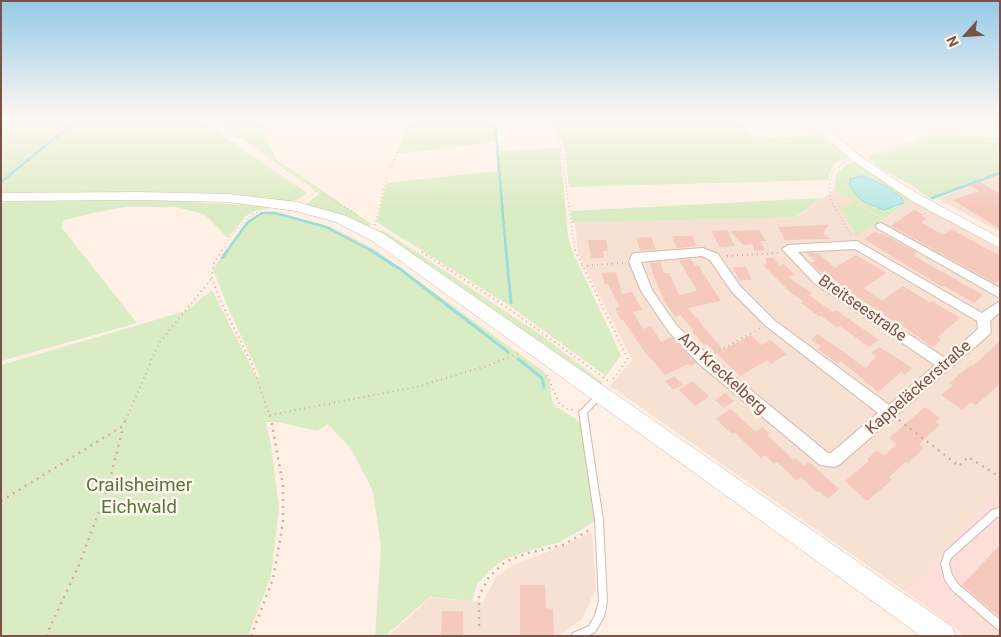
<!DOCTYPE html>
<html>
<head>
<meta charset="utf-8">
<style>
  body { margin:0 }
  #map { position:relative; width:1001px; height:637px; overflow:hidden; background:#fef0e5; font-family:Roboto,sans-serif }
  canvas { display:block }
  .frame { position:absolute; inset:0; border:2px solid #795248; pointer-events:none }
  .north { position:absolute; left:941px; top:10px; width:50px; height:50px; -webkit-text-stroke:4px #fff5ed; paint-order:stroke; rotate:244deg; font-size:14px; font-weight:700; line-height:20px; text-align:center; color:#795248 }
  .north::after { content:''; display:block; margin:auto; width:18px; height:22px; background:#795248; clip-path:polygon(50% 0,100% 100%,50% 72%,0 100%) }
</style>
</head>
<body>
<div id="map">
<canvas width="1001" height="637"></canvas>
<div class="frame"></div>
<div class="north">N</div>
</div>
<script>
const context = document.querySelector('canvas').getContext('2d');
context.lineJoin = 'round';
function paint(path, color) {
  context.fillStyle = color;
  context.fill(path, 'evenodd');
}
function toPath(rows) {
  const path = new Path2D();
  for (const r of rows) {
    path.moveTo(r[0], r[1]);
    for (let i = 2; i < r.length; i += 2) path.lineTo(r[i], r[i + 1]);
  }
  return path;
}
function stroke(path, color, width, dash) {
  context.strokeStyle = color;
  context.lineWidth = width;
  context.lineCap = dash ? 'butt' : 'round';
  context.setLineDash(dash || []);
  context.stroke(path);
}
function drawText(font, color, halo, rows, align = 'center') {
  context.font = font + ' Roboto,sans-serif';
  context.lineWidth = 5;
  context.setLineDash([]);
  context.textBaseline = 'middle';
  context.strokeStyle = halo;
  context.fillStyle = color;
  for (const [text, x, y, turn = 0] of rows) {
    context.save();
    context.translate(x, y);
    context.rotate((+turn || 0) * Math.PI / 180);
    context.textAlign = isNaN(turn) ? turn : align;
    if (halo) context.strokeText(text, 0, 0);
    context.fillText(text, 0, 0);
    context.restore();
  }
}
paint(toPath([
  [1000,176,1000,232,938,199,985,178],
  [834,190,884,219,910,200,1000,247,1000,488,906,592,610,386,632,360,578,253,575,223,797,217],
  [592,532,596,588,582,619,558,636,388,636,430,598,483,602,495,578,513,565,563,546]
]), '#f6e1d3');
paint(toPath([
  [1000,488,1000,636,966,636,906,592]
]), '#feded9');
paint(toPath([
  [1,120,200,120,307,193,299,199,289,202,239,195,210,194,40,192,1,194],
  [216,120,259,120,276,159,371,224,369,228,305,205,320,193],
  [413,120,495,120,496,142,396,154],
  [554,120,740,120,755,139,821,135,849,158,836,162,829,173,829,180,569,187,564,147],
  [934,136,1000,138,1000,176,984,177,932,200,910,184,884,171,867,157],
  [560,148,568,237,573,253,621,355,606,376,510,306,377,222,386,183,497,171,496,151],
  [849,163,857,163,911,199,884,219,834,190,836,174],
  [863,176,886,186,903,203,894,208,875,208,859,198],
  [822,198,796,217,572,223,571,211],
  [100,200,179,201,277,207,254,211,246,216,228,238,204,214,175,207,125,207,93,213,62,221,62,228,137,323,1,361,1,202],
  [854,202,883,220,857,235,841,209],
  [271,212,329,226,374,249,543,371,549,379,552,401,555,406,580,422,590,475,595,507,594,522,560,542,525,552,503,560,488,572,477,585,472,601,430,597,385,636,375,636,381,548,373,491,351,449,328,424,318,431,277,422,266,422,271,445,279,508,271,576,248,636,1,636,1,365,186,311,212,290,256,376,260,377,230,312,213,270,230,244,251,218,262,213],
  [383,230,544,337,603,383,600,385,378,232]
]), '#daecc3');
const water = toPath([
  [863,176,886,186,901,197,904,203,884,210,866,203,859,198,849,185,850,179,863,176]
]);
paint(water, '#b8e9e8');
stroke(water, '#9edbdb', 1);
stroke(toPath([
  [495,120,506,251],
  [1,182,77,120],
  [932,198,1000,173],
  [227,251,247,223,262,213,275,213,326,227,372,251]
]), '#9edbdb', 2.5);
stroke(toPath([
  [370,250,400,269,508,352],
  [506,250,511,303],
  [222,258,228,250],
  [518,359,542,378,544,387]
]), '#9edbdb', 3);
paint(toPath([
  [980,182,1000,194,1000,229,953,200,979,191,970,186],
  [914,210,924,215,921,216,926,219,921,222,943,235,951,229,1000,256,1000,280,995,283,891,226],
  [828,225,823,234,832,239,785,240,778,227],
  [727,230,735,246,720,247,711,231],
  [759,230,766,241,760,241,765,250,755,251,752,244,743,245,730,231],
  [875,232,879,234,881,233,916,252,914,256,983,295,974,303,944,286,942,287,864,239],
  [677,236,692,236,697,246,677,248,672,237],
  [651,237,656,250,640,250,636,238],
  [588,240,606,240,608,251,603,251,604,258,591,258],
  [807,253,818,253,835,268,856,255,886,273,863,288,882,301,903,286,930,303,932,301,960,318,938,337,941,340,932,347,895,320,894,321,855,296,827,274,824,275,811,263,815,261],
  [765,258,774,258,779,266,784,264,795,275,788,277,812,293,809,295,833,312,836,310,879,340,869,347,840,326,838,328,821,316,820,317,801,303,803,301,790,292,764,266,767,262],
  [691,259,695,266,698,265,721,301,688,308,723,350,751,335,761,345,770,340,787,354,771,364,767,360,740,376,707,344,704,345,692,331,694,330,680,315,675,317,664,300,653,274,650,263,660,262,664,273,669,273,679,295,697,291,679,260],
  [733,267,746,267,752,280,739,280],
  [616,272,622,294,632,292,642,310,633,312,643,329,651,326,661,342,671,337,696,363,690,366,688,364,665,375,644,351,623,320,621,320,615,308,620,307,608,284,605,285,602,273],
  [818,334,866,368,876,356,871,353,879,347,913,368,905,375,901,372,878,392,841,361,838,364,818,349,821,346,811,340],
  [1000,341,1000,384,976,405,971,402,962,410,941,395,953,385,950,383,962,372,971,365,973,366],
  [674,376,683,385,673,390,665,381],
  [692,381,709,396,696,406,679,390],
  [725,393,734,401,724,408,715,400],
  [925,407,940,418,936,422,940,425,919,444,924,448,908,463,906,461,889,477,892,480,867,501,845,481,869,461,867,459,877,450,884,456,897,444,889,438],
  [730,409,756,432,762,427,770,434,767,435,793,459,795,458,804,466,809,462,839,489,828,499,819,491,817,492,801,477,797,481,777,462,774,464,765,455,761,458,734,432,732,434,716,419],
  [1000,545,1000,617,962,585],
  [520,585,545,585,546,608,553,609,554,636,520,636],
  [442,611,463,611,463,636,441,636]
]), '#f5c9bb');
const service = toPath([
  [600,392,602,393,603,395,602,397,587,413,603,520,607,601,604,617,595,632,587,636,571,636,573,633,589,626,595,615,599,601,595,520,579,412,598,393,600,392],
  [1000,508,1000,516,997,517,951,558,949,564,952,575,958,584,1000,620,1000,631,997,629,952,590,945,580,941,564,945,552,992,510,1000,508]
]);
const minor = toPath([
  [881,223,1000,288,1000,298,877,228,876,226,877,224,881,223],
  [857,241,982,313,1000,301,1000,312,990,321,991,331,990,334,839,465,834,467,820,465,698,363,669,332,641,291,629,262,632,254,636,253,703,248,718,254,740,286,774,320,889,405,935,365,814,283,782,249,788,245,857,241],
  [855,249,977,321,978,329,945,358,822,277,798,252,855,249],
  [702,256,710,260,732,292,766,326,878,413,831,453,828,453,708,355,677,326,652,290,641,262,702,256]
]);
const tertiary = toPath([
  [806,120,817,120,860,156,891,177,920,195,1000,238,1000,248,912,201,852,160,806,120]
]);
const secondary = toPath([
  [139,192,228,194,297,202,346,216,384,234,952,627,956,636,921,636,374,242,336,222,296,211,228,202,139,200,1,201,1,193,139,192]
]);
stroke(service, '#d3b8ad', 2);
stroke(minor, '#d3b8ad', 2);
stroke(tertiary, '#d3b8ad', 1);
stroke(secondary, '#d6b7aa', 1);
stroke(toPath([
  [215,120,316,191,307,198],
  [552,120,561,149,575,251],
  [869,155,933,135,1000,138],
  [845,162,832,172,829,188,831,201,852,237],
  [316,191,357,214],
  [375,225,387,176,411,120],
  [222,251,230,237,251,215,258,212]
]), '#daac9e', 1, [1, 3]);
stroke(toPath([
  [222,250,213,265,212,278,219,298,252,364,271,420],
  [575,250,628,359,611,382],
  [422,252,508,308,611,383],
  [727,256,779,253],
  [582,266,624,263],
  [715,353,761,328],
  [547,375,559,403,567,409,574,410],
  [270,415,416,387,490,365,519,353],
  [126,420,159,343,212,278]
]), '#daac9e', 2, [1, 4]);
stroke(toPath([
  [899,420,959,466,968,457,1000,477],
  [1,501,123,426,126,418],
  [479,626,479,596,489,577,505,562,528,553,563,545,591,529],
  [46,636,79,565,107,490,123,428],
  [251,636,273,579,283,523,283,486,271,418]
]), '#daac9e', 2.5, [2, 5]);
paint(service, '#fff');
paint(minor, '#fff');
paint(tertiary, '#fff');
paint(secondary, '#fff');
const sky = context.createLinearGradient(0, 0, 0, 209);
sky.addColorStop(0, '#95c9e8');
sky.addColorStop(0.57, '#fff8f3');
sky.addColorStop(1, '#fff8f300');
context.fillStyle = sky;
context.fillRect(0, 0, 1001, 209);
drawText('16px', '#795248', '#fff5ed', [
  ["Breitseestraße",862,309,35],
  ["Am Kreckelberg",722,374,42],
  ["Kappeläckerstraße",919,388,-41]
]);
drawText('19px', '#58793d', '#fff5ed', [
  ["Crailsheimer",139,486],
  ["Eichwald",139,508]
]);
</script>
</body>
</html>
